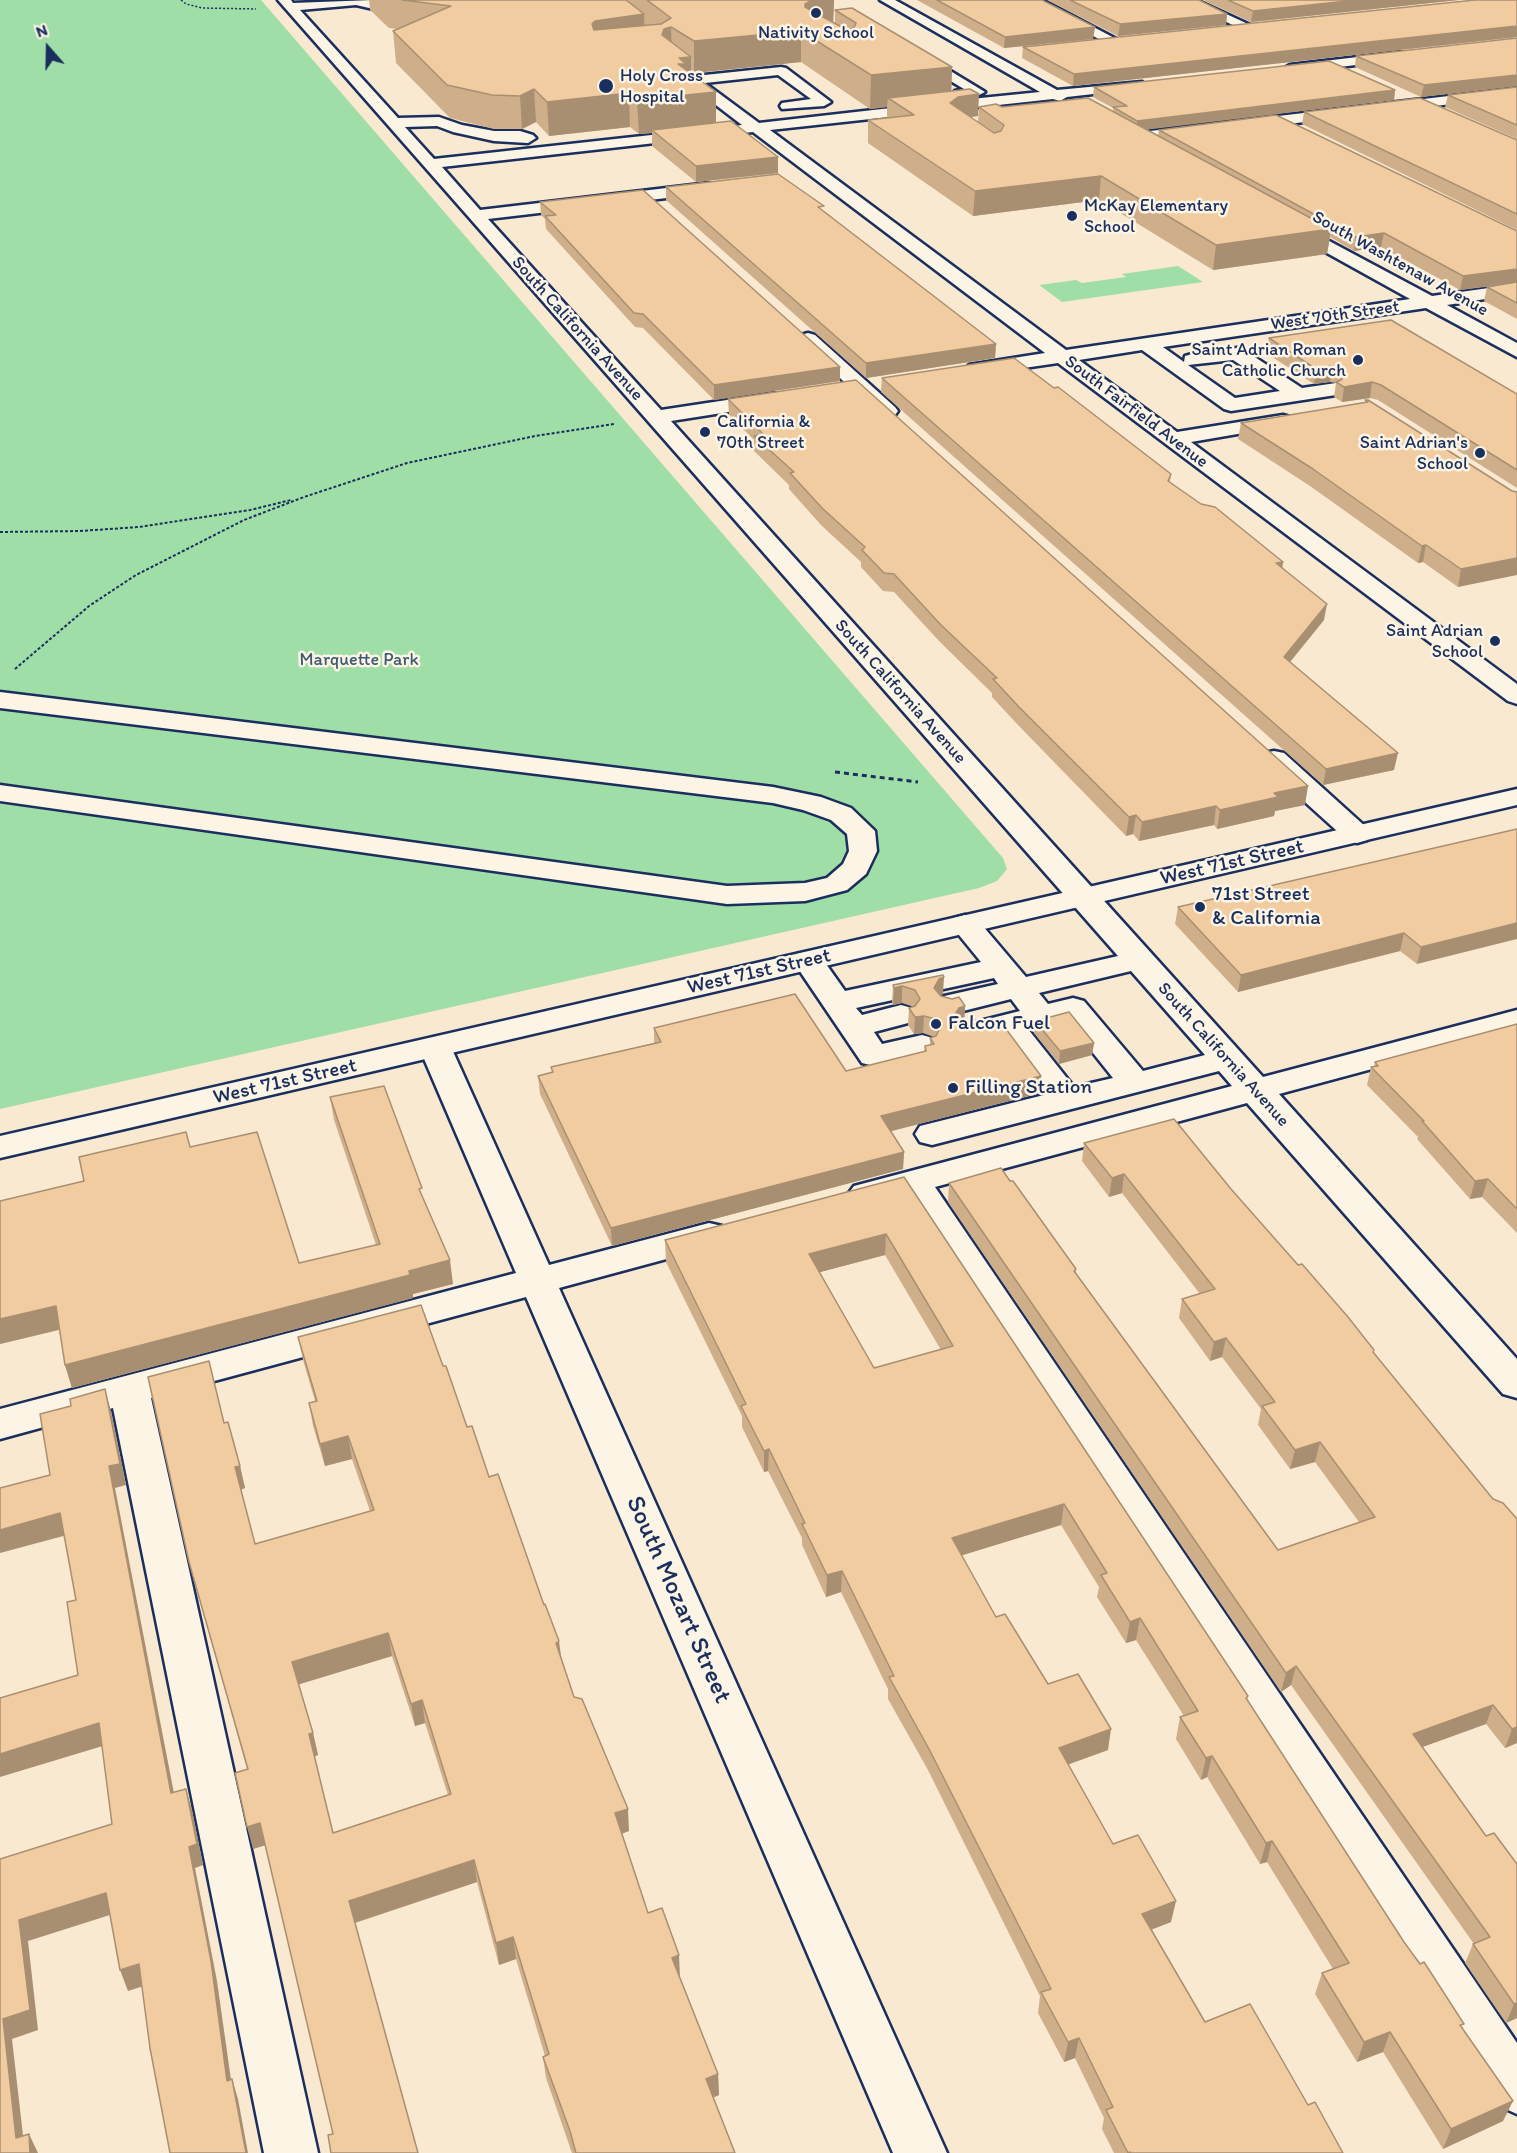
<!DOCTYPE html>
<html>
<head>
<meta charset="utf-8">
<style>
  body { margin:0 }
  #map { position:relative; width:1517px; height:2153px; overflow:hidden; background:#f9e9d1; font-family:Itim,sans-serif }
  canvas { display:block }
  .north { position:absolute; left:18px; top:18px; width:60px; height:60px; -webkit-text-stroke:4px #fcf5e5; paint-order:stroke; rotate:340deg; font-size:16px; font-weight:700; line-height:24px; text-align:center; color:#1b2f5e }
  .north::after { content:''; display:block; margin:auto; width:21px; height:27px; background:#1b2f5e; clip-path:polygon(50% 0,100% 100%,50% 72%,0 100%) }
</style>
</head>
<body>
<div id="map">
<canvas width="1517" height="2153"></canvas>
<div class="north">N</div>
</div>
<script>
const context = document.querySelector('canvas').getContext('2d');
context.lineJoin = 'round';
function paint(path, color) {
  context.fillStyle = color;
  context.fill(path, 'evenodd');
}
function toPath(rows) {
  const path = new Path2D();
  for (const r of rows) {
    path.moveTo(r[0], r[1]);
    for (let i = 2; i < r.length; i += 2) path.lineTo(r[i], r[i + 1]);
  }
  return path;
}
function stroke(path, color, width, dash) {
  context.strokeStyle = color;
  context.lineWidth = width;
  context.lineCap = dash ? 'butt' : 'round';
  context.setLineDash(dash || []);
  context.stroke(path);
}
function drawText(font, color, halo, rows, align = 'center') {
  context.font = font + ' Itim,sans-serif';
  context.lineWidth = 5;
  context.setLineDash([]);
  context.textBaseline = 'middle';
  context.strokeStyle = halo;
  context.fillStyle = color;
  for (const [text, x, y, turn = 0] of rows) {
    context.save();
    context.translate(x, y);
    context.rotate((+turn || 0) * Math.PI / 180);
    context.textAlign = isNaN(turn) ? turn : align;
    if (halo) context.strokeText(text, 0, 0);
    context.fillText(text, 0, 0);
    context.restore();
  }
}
paint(toPath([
  [0,0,261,0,1003,858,1007,869,997,881,979,888,0,1109],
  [1178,266,1203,282,1062,302,1039,285,1076,280,1082,283,1126,277,1122,274]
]), '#9fdea7');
const minor = toPath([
  [278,0,291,0,293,3,373,0,418,11,419,14,413,18,356,5,300,10,398,118,439,117,462,125,494,131,520,131,533,135,536,138,528,143,494,141,453,132,437,126,405,127,434,159,742,125,674,73,672,70,679,66,695,76,781,67,786,68,831,102,824,106,782,109,780,106,782,103,811,99,778,75,705,83,759,123,961,100,953,94,955,91,964,89,919,62,917,59,919,56,924,55,985,92,971,99,1040,92,880,0,895,0,1057,90,1142,82,1144,85,1142,88,1137,89,1067,97,1060,101,1053,99,770,130,1066,350,1410,299,1282,228,1280,224,1288,219,1432,296,1517,284,1517,294,1447,305,1517,343,1517,357,1426,308,1163,347,1184,362,1185,356,1192,354,1237,348,1244,350,1302,388,1336,383,1343,385,1346,389,1343,393,1336,395,1231,411,1224,409,1142,350,1079,360,1177,432,1283,415,1290,417,1293,421,1290,425,1191,442,1517,684,1517,704,1508,701,1058,363,976,375,969,373,966,369,969,365,1045,353,753,132,442,167,480,210,709,183,715,185,717,188,715,191,709,193,488,219,661,410,773,393,780,395,783,399,780,403,773,405,671,421,1263,1077,1517,1010,1517,1030,1279,1094,1517,1359,1517,1398,1503,1394,1247,1103,935,1187,1517,2043,1517,2114,1499,2106,905,1195,866,1206,854,1202,848,1194,854,1186,1232,1086,1219,1071,932,1145,920,1142,915,1134,920,1126,1044,1095,999,1036,971,1043,960,1040,955,1033,960,1026,1020,1011,1011,999,951,1014,940,1011,935,1004,940,997,998,984,994,978,856,1008,862,1015,901,1005,912,1008,917,1015,912,1022,874,1032,882,1044,922,1035,933,1038,938,1045,933,1052,874,1066,862,1063,793,961,797,954,808,952,819,954,845,991,981,962,950,924,954,918,965,915,976,918,1026,977,1118,956,278,0],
  [1233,360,1280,391,1235,398,1188,365,1233,360],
  [1131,971,1205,1055,1143,1071,1084,1001,1073,998,1048,1004,1039,993,1131,971],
  [1066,1019,1113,1078,1074,1087,1028,1029,1066,1019],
  [1026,0,1042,0,1122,42,1120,45,1110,45,1026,0],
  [1180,0,1196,0,1287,42,1285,45,1275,45,1180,0],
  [1400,52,1407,56,1405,59,1290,73,1283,69,1290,65,1400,52],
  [1517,88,1517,96,1133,143,1125,138,1133,133,1517,88],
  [808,333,815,335,895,407,898,411,895,415,881,415,801,343,798,339,801,335,808,333],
  [0,692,773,787,821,797,851,808,875,831,877,851,866,874,847,890,805,901,727,904,0,801,0,785,727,886,805,883,827,878,843,864,849,851,847,834,831,820,803,810,773,803,0,708,0,692],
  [1274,751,1284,753,1367,828,1371,834,1367,840,1357,843,1347,840,1264,765,1261,759,1264,753,1274,751],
  [435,1037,446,1040,451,1047,549,1265,709,1223,722,1226,727,1235,722,1244,559,1288,947,2153,893,2153,526,1297,151,1398,318,2153,264,2153,113,1408,0,1439,0,1409,516,1273,419,1047,424,1040,435,1037]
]);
const major = toPath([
  [1517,789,1517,805,0,1158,0,1136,1517,789]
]);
stroke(minor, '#1b2f5e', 5);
stroke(major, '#1b2f5e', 5);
stroke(toPath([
  [181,0,186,4,202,8,256,9]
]), '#1b2f5e', 1.5, [2, 2]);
stroke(toPath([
  [0,532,80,531,139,527,250,510,291,500],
  [15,669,89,606,136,575,244,520,304,497,407,463,535,436,614,424]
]), '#1b2f5e', 2, [3, 2]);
stroke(toPath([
  [835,772,918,782]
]), '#1b2f5e', 3, [5, 4]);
paint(minor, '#fcf5e5');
paint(major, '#fcf5e5');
paint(toPath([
  [369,0,834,0,833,22,835,23,835,10,952,67,951,91,978,116,970,117,978,123,979,107,1113,111,1113,108,1093,97,1094,87,1395,90,1394,100,1146,129,1158,136,1159,130,1517,231,1517,319,1484,301,1487,287,1516,283,1460,290,1381,247,1354,251,1330,237,1327,254,1213,270,1099,200,973,216,868,143,868,120,887,118,887,107,870,109,801,62,694,73,691,71,691,74,716,92,716,123,778,157,778,173,696,182,652,146,652,133,639,134,630,127,549,136,536,122,522,129,494,129,450,118,396,63,393,31,397,29,389,28,370,10],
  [917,0,1042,0,1095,27,1093,39,1004,48],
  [1047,0,1199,0,1227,14,1226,25,1118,36],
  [1203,0,1459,0,1251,22],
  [1517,0,1517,37,1073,86,1022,58,1023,47],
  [1356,56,1517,86,1421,97,1355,67],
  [1517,87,1517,139,1445,107,1448,95],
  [1304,112,1517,140,1517,230,1302,124],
  [666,187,824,211,996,344,995,358,866,378,666,200],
  [540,202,840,367,840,381,714,400,643,328,635,327,546,229,545,219,541,215],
  [1269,338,1517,394,1517,488,1378,400,1370,398,1342,402,1334,397,1336,383,1330,382,1314,384,1266,353],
  [882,378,1171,474,1170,482,1283,562,1282,568,1324,620,1290,662,1394,770,1323,785,881,392],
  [728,399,1305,805,1275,811,1274,816,1217,829,1214,825,1139,841,1133,834,1126,836,1018,725,992,697,992,693,939,641,894,592,883,591,861,567,861,562,821,525,789,489,789,485,754,451,754,440,729,415],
  [1365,400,1512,491,1458,587,1423,562,1418,563,1310,486,1238,439,1241,423,1365,402],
  [1517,829,1417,964,1400,951,1238,992,1175,924,1178,907],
  [943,975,943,994,940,995,965,1006,964,1023,960,1024,983,1030,1040,1093,891,1131,904,1152,903,1169,612,1246,540,1094,538,1076,552,1072,551,1067,654,1043,654,1028,846,1071,924,1052,925,1046,930,1045,930,1038,934,1037,923,1033,914,1034,908,1025,909,1008,914,1007,902,1003,893,1005,892,1002,893,985],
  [1035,1021,1094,1043,1092,1055,1059,1064,1034,1033],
  [1517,1024,1517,1233,1482,1197,1470,1199,1417,1139,1418,1137,1367,1085,1371,1067,1374,1067,1375,1062],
  [330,1097,424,1199,453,1284,413,1294,413,1298,72,1388,65,1365,59,1330,0,1344,0,1201,84,1181,190,1147,299,1263,376,1245,334,1120],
  [1084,1143,1231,1189,1373,1353,1517,1743,1505,1748,1486,1724,1422,1747,1486,1836,1517,1864,1517,2018,1506,2023,1465,1963,1473,1944,1474,1944,1291,1685,1281,1692,948,1202,949,1183,1076,1269,1076,1273,1278,1550,1359,1522,1315,1462,1290,1469,1258,1425,1261,1409,1222,1357,1210,1361,1179,1318,1182,1299,1200,1294,1122,1193,1109,1197,1082,1161],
  [904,1177,1248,1696,1247,1700,1404,1942,1462,2029,1503,2121,1443,2149,1383,2052,1357,2062,1315,1994,1322,1973,1333,1969,1267,1862,1260,1864,1207,1777,1201,1780,1176,1739,1180,1717,1184,1716,1136,1640,1126,1643,1097,1597,1099,1587,1061,1525,962,1555,996,1617,1048,1684,1108,1750,1068,1764,1113,1844,1171,1922,1151,1929,1205,2022,1308,2105,1343,2153,1114,2153,1102,2129,1104,2118,1075,2058,1064,2062,1038,2013,1040,1996,928,1770,888,1699,888,1689,841,1592,826,1597,802,1545,802,1538,768,1471,764,1472,742,1427,742,1416,666,1262,665,1240],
  [885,1255,941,1350,874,1368,820,1272],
  [298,1337,443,1366,467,1427,489,1477,561,1658,574,1697,629,1831,622,1834,648,1913,680,1977,718,2074,719,2095,713,2098,735,2153,572,2153,546,2078,543,2057,545,2056,516,1959,499,1965,477,1882,355,1923,333,2134,265,1845,253,1849,247,1769,189,1562,224,1423,240,1466,245,1488,240,1490,255,1544,370,1511,352,1459,325,1466,313,1426,309,1403,315,1401,303,1360],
  [392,1656,415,1726,425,1723,448,1795,333,1833,314,1756,318,1755,313,1733,299,1684]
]), '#cfaf8a');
paint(toPath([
  [812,0,834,0,833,28,812,30,805,34,805,4],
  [1357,0,1459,0,1251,22,1253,11],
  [644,14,645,45,597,52,592,24,595,21],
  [1227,14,1226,25,1118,36,1120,24],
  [1517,26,1517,37,1073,86,1074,74],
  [671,27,672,59,662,35,664,29],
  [1095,27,1093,39,1004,48,1005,37],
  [801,31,801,62,694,73,694,41],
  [691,57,691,89,716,92,716,126,652,130,652,133,639,134,637,100,679,58],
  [952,67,951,100,888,98,887,107,870,109,871,75],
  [1517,75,1517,86,1421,97,1424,85],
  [534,89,536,122,522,129,520,96],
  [1395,90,1394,100,1136,131,1137,121],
  [629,93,630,127,549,136,547,102],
  [979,94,978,116,957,119,950,103,958,97],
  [778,157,778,173,696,182,696,166],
  [1101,176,1099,200,973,216,975,191],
  [1331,229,1327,254,1213,270,1216,245],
  [1384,233,1381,247,1354,251,1356,237],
  [1517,269,1517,282,1460,290,1463,276],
  [996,344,995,358,866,378,866,363],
  [1332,366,1330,382,1314,384,1316,369],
  [840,367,840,381,714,400,714,385],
  [1372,382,1370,398,1342,402,1344,387],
  [1426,545,1423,562,1418,563,1422,546],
  [1517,558,1517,575,1458,587,1461,569],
  [1283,562,1281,577,1276,563],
  [1327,604,1324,620,1281,673,1284,657],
  [1398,753,1394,770,1323,785,1326,769],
  [1308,786,1305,805,1275,811,1274,816,1217,829,1220,810,1274,793],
  [1216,806,1214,825,1139,841,1142,822],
  [1136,815,1133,834,1126,836,1129,817],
  [1517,923,1517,939,1417,964,1421,947],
  [1404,933,1400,951,1238,992,1241,975],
  [944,977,943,994,938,996,934,988,939,979],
  [902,986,902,1003,893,1005,894,988],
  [965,1006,964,1023,958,1025,954,1016,959,1008],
  [924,1016,923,1033,914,1034,915,1017],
  [1094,1043,1092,1055,1059,1064,1060,1051],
  [1041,1076,1040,1093,880,1134,881,1116],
  [904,1152,903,1169,612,1246,611,1228],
  [1124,1174,1122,1193,1109,1197,1112,1178],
  [1488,1179,1482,1197,1470,1199,1475,1181],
  [886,1234,885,1255,809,1275,809,1254],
  [450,1260,453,1284,413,1294,413,1298,72,1388,65,1365],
  [56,1306,62,1329,0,1344,0,1319],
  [1226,1338,1222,1357,1210,1361,1214,1342],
  [105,1389,111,1411,126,1485,115,1488,178,1814,171,1793,109,1466],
  [348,1436,352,1459,325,1466,320,1444],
  [1320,1442,1315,1462,1290,1469,1295,1450],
  [769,1449,768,1471,764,1472,764,1451],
  [240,1466,245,1488,240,1490,235,1467],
  [1064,1504,1061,1525,950,1559,952,1538],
  [60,1513,67,1535,0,1553,0,1530],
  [842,1571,841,1592,826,1597,827,1575],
  [1140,1618,1136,1640,1126,1643,1130,1622],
  [388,1633,392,1656,297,1685,292,1662],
  [559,1641,562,1664,556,1643],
  [1296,1666,1291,1685,1281,1692,1286,1673],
  [422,1700,425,1723,415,1726,411,1704],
  [1493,1705,1486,1724,1406,1753,1413,1734],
  [99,1723,106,1745,0,1777,0,1754],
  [1517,1727,1517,1743,1505,1748,1512,1729],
  [1111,1729,1108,1750,1056,1769,1059,1748],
  [313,1733,318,1755,314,1757,309,1734],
  [1212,1756,1207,1777,1201,1780,1206,1758],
  [186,1789,192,1810,203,1865,195,1868,217,1981,234,2101,227,2081,189,1847],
  [628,1809,629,1831,617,1835,615,1813],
  [260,1823,266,1845,253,1849,247,1827],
  [1272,1841,1267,1862,1260,1864,1266,1843],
  [474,1860,477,1882,354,1923,349,1901],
  [106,1893,113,1914,28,1941,38,2030,12,2039,25,2153,16,2138,3,2019,19,1920],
  [1176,1901,1171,1922,1138,1935,1142,1914],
  [513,1937,516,1959,499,1965,496,1943],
  [679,1955,680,1977,672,1958],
  [139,1964,147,1985,128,1991,120,1970],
  [1517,2003,1517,2018,1506,2023,1514,2004],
  [1390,2032,1383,2052,1357,2062,1364,2042],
  [1079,2038,1075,2058,1064,2062,1068,2042],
  [718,2074,719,2095,706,2100,706,2079],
  [232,2079,238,2099,248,2153,246,2153],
  [1513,2101,1503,2121,1443,2149,1451,2129],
  [29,2134,38,2153,30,2153]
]), '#a98f71');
const building = toPath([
  [402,0,626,0,644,14,595,21,592,24,594,30,661,24,671,18,647,0,812,0,805,4,805,7,847,30,854,28,856,23,835,10,852,8,952,67,871,75,801,31,694,41,671,27,664,29,662,35,691,57,679,58,686,64,678,64,716,92,637,100,629,93,547,102,534,89,520,96,492,95,447,85,393,31,451,6,402,0],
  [937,0,1042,0,1095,27,1005,37,937,0],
  [1070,0,1199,0,1227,14,1120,24,1070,0],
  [1228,0,1357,0,1253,11,1228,0],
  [1475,0,1517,0,1517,26,1074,74,1023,47,1475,0],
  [1517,38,1517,75,1424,85,1356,56,1517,38],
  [1329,61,1395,90,1137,121,1113,107,1127,106,1094,87,1329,61],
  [1517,87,1517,125,1448,95,1517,87],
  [970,89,979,94,958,97,950,103,994,133,1001,131,1004,125,979,107,996,104,1002,107,1088,98,1331,229,1216,245,1101,176,975,191,868,120,914,115,888,98,970,89],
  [1420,98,1517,140,1517,214,1304,112,1420,98],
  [1276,115,1517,231,1517,269,1463,276,1384,233,1356,237,1159,130,1276,115],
  [731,121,778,157,696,166,652,130,731,121],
  [778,174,824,206,818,207,996,344,866,363,666,187,778,174],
  [643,190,840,367,714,385,643,314,634,313,545,216,556,215,540,202,643,190],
  [1517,282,1517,303,1487,287,1517,282],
  [1391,320,1517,394,1517,470,1381,385,1372,382,1344,387,1336,382,1341,380,1345,375,1340,368,1332,366,1316,369,1269,338,1391,320],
  [1014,358,1054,388,1058,387,1171,474,1168,481,1201,504,1215,507,1283,562,1276,563,1327,604,1284,657,1398,753,1326,769,882,378,1014,358],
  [856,380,1308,786,1274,793,1278,797,1220,810,1216,806,1142,822,1136,815,1129,817,1019,707,993,679,997,678,940,624,894,574,884,573,862,550,865,547,822,508,790,473,794,472,754,436,763,434,728,399,856,380],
  [1365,400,1368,400,1512,491,1517,492,1517,558,1461,569,1426,545,1422,546,1313,469,1241,423,1368,402,1365,400],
  [1517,829,1517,923,1421,947,1404,933,1241,975,1178,907,1517,829],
  [943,975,944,977,939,979,934,988,941,996,952,999,959,997,965,1006,959,1008,954,1016,959,1024,972,1028,980,1026,983,1030,1003,1025,1041,1076,881,1116,904,1152,611,1228,538,1076,553,1072,551,1067,661,1042,654,1028,795,994,846,1071,926,1051,925,1046,934,1044,930,1038,936,1036,941,1026,935,1019,924,1016,915,1017,909,1008,915,1006,920,999,915,990,902,986,894,988,893,985,943,975],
  [1069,1012,1094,1043,1060,1051,1035,1021,1069,1012],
  [1517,1024,1517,1209,1488,1179,1475,1181,1422,1121,1424,1121,1371,1067,1378,1066,1375,1062,1517,1024],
  [384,1086,422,1188,419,1189,450,1260,409,1271,410,1275,65,1365,56,1306,0,1319,0,1201,84,1181,79,1157,186,1132,190,1147,257,1132,299,1263,380,1244,330,1097,384,1086],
  [1174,1119,1231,1189,1298,1265,1302,1264,1348,1317,1374,1350,1373,1352,1493,1499,1503,1503,1517,1519,1517,1727,1512,1729,1493,1705,1413,1734,1486,1836,1494,1833,1517,1864,1517,2003,1514,2004,1473,1944,1490,1937,1296,1666,1286,1673,949,1183,1001,1168,1010,1181,1013,1181,1076,1269,1074,1271,1278,1550,1375,1517,1320,1442,1295,1450,1262,1406,1275,1402,1226,1338,1214,1342,1182,1299,1215,1289,1124,1174,1112,1178,1084,1143,1174,1119],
  [904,1177,1248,1696,1246,1698,1404,1942,1420,1964,1424,1962,1464,2024,1460,2025,1513,2101,1451,2129,1390,2032,1364,2042,1322,1973,1349,1963,1272,1841,1266,1843,1212,1756,1206,1758,1180,1717,1198,1711,1140,1618,1130,1622,1101,1575,1107,1573,1064,1504,952,1538,996,1617,1005,1614,1048,1684,1078,1674,1111,1729,1059,1748,1113,1844,1138,1835,1176,1901,1142,1914,1205,2022,1250,2004,1308,2105,1315,2102,1343,2153,1131,2153,1130,2152,1128,2153,1106,2110,1113,2107,1079,2038,1068,2042,1041,1992,1051,1989,929,1749,889,1677,894,1676,842,1571,827,1575,802,1524,805,1523,769,1449,764,1451,741,1406,746,1404,665,1240,904,1177],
  [886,1234,953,1346,874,1368,809,1254,886,1234],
  [421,1305,443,1366,446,1366,467,1427,472,1426,489,1477,498,1474,544,1605,545,1604,559,1641,556,1643,574,1697,582,1699,628,1809,615,1813,648,1913,662,1908,679,1955,672,1958,718,2074,706,2079,735,2153,576,2153,570,2131,543,2057,549,2054,513,1937,496,1943,474,1860,349,1901,418,2153,331,2153,328,2135,333,2134,260,1823,247,1827,235,1773,248,1769,189,1562,148,1377,209,1361,224,1423,228,1422,240,1466,235,1467,255,1544,374,1510,348,1436,320,1444,309,1403,317,1401,298,1337,421,1305],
  [388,1633,411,1704,422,1700,451,1794,333,1833,309,1734,313,1733,292,1662,388,1633],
  [105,1389,120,1464,109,1466,171,1793,186,1789,197,1844,189,1847,211,1961,227,2081,232,2079,246,2153,170,2153,150,2048,139,1964,120,1970,106,1893,19,1920,30,2010,3,2019,16,2138,29,2134,30,2153,0,2153,0,1859,112,1824,99,1723,0,1754,0,1698,78,1675,67,1602,76,1600,60,1513,0,1530,0,1488,50,1475,40,1414,71,1406,70,1399,105,1389]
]);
paint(building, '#f1cca1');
stroke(building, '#a98f71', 1.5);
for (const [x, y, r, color] of [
  [816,13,6,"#1b2f5e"],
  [606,86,8,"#1b2f5e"],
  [1072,216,6,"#1b2f5e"],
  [1358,360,6,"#1b2f5e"],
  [705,432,6,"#1b2f5e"],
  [1480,453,6,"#1b2f5e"],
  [1495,641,6,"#1b2f5e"],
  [1200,907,6,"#1b2f5e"],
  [936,1024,6,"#1b2f5e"],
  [953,1088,6,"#1b2f5e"]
]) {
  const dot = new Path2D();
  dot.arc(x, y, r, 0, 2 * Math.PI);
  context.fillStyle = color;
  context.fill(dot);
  stroke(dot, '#fcf5e5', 2);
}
drawText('18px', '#1b2f5e', '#fcf5e5', [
  ["Nativity School",816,33,"center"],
  ["Holy Cross",620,76],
  ["Hospital",620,97],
  ["McKay Elementary",1084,206],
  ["School",1084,227],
  ["Saint Adrian Roman",1346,350,"right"],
  ["Catholic Church",1346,371,"right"],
  ["California &",717,422],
  ["70th Street",717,443],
  ["Saint Adrian's",1468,443,"right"],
  ["School",1468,464,"right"],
  ["Saint Adrian",1483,631,"right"],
  ["School",1483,652,"right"]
], 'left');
drawText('18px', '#1b2f5e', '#fcf5e5', [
  ["South Washtenaw Avenue",1400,264,29],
  ["West 70th Street",1335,316,-8],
  ["South California Avenue",577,329,48],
  ["South Fairfield Avenue",1136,412,37],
  ["South California Avenue",900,692,48],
  ["South California Avenue",1223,1055,48]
]);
drawText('18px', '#3c5b70', '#fcf5e5', [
  ["Marquette Park",359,660]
]);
drawText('21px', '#1b2f5e', '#fcf5e5', [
  ["West 71st Street",1232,863,-13],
  ["West 71st Street",759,972,-13],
  ["West 71st Street",285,1082,-13]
]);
drawText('21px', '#1b2f5e', '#fcf5e5', [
  ["71st Street",1212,895],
  ["& California",1212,919],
  ["Falcon Fuel",948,1024],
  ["Filling Station",965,1088]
], 'left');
drawText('26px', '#1b2f5e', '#fcf5e5', [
  ["South Mozart Street",678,1600,66]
]);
</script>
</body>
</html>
